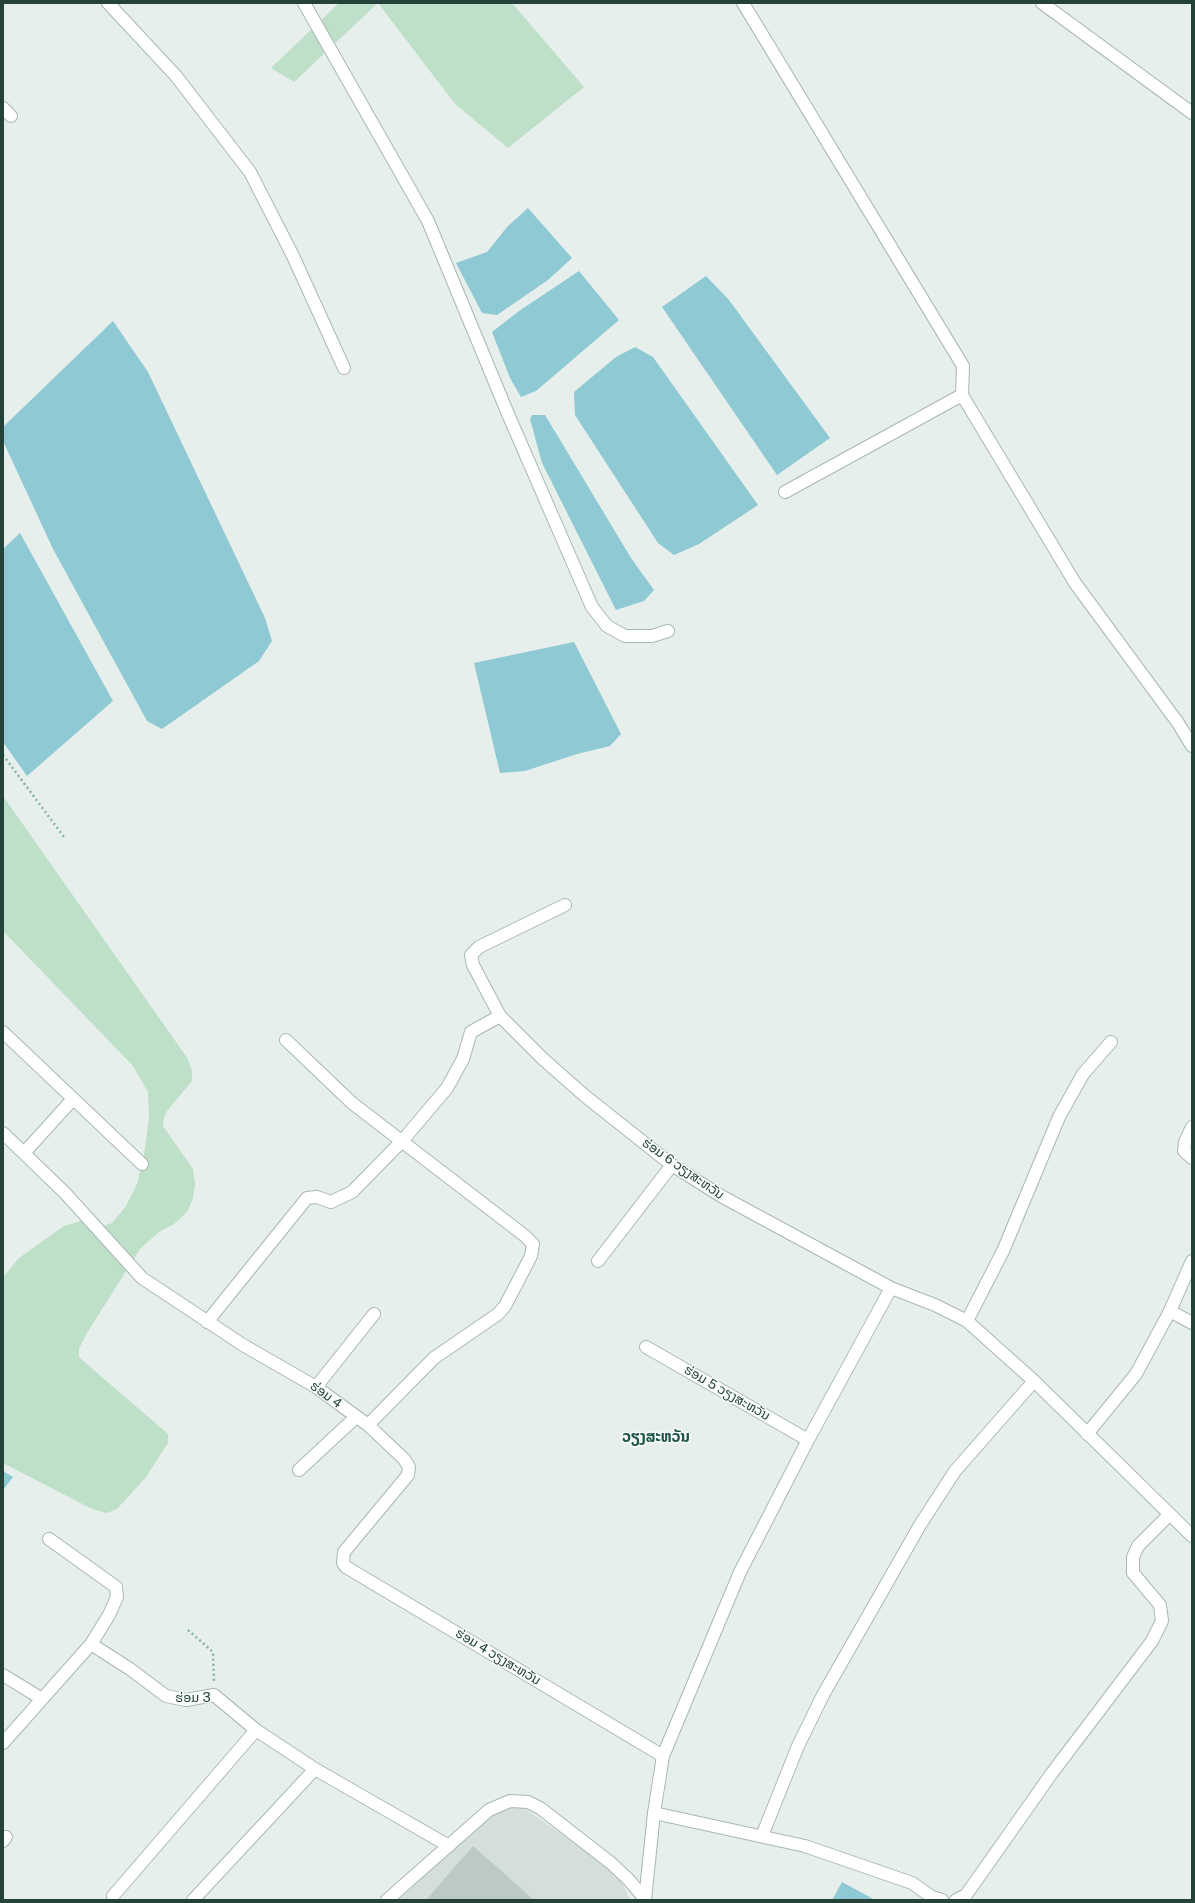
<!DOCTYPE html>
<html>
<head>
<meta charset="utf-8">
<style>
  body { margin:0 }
  #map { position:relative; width:1195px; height:1903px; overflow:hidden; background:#e6efeb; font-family:"Public Sans",sans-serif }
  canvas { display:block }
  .frame { position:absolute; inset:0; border:4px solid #24423a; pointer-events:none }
</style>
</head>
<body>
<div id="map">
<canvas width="1195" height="1903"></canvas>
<div class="frame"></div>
</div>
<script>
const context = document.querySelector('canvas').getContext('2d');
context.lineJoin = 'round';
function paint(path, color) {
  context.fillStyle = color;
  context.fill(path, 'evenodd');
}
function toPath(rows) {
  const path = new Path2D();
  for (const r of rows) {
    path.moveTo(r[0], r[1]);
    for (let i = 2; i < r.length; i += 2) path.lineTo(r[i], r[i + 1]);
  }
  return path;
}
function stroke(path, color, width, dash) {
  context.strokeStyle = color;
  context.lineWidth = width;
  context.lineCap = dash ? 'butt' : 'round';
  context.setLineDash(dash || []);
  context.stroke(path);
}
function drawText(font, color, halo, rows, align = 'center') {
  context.font = font + ' "Public Sans","Noto Sans Lao",sans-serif';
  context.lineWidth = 3;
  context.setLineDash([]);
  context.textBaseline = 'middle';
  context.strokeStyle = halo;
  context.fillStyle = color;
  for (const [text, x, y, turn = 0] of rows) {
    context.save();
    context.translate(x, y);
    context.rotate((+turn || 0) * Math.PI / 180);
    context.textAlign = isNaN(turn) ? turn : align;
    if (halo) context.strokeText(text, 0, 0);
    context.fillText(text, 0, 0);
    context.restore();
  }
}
paint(toPath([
  [506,1796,618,1873,630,1900,399,1900]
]), '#d4dfda');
paint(toPath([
  [339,3,378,3,294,82,271,68],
  [378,3,512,3,584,87,508,148,455,104],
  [3,796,188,1059,192,1071,192,1081,167,1111,164,1118,163,1126,193,1169,195,1184,193,1198,187,1212,174,1224,159,1232,140,1249,87,1333,79,1349,79,1357,88,1365,168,1434,168,1443,146,1477,117,1509,107,1513,92,1509,3,1463,3,1277,19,1258,64,1226,80,1221,103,1226,112,1223,126,1206,137,1184,144,1155,149,1117,148,1092,133,1066,3,931]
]), '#bfe0c8');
paint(toPath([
  [528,208,572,258,548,280,497,315,482,313,456,263,487,252,507,227],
  [579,271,619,320,536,391,521,397,510,378,492,332,519,311],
  [706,276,729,300,830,438,777,475,662,307],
  [113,321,148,372,265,618,272,641,259,661,162,729,147,721,53,549,3,441,3,427],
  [635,347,653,357,758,505,699,544,674,555,658,543,575,415,574,392,616,357],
  [532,415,545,415,631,558,654,590,644,601,616,610,542,463,530,419],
  [20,533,113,701,27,776,3,742,3,549],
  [574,642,621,734,610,746,577,754,525,771,500,773,474,663],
  [3,1471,13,1477,3,1490],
  [842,1882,875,1900,832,1900]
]), '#8ec9d4');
paint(toPath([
  [473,1846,534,1900,426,1900]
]), '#bbcac4');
const minor = toPath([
  [108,3,176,76,250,172,293,256,344,368],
  [304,3,428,221,508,414,592,607,607,626,625,636,652,636,668,631],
  [743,3,963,366,962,395,785,492],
  [1042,3,1192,113],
  [3,108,11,116],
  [962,395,1075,583,1178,723,1192,746],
  [565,905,479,947,471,955,473,965,500,1016,543,1059,585,1096,672,1165,721,1196,891,1288,935,1305,967,1321,1034,1381,1192,1536],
  [3,1032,142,1164],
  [286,1040,352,1103,525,1236,533,1244,531,1256,505,1306,498,1314,434,1358,368,1425],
  [1192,1127,1185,1142,1184,1151,1192,1158],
  [3,1133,65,1193,142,1278,243,1345,316,1387,368,1425,404,1459,409,1467,408,1475,344,1552,343,1563,346,1567,663,1756],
  [24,1153,73,1099],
  [598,1261,672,1165],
  [1170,1311,1192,1323],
  [967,1321,1003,1251,1059,1117,1083,1074,1111,1042],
  [207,1322,307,1198,317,1197,331,1202,352,1192,403,1140,447,1088,463,1059,471,1032,500,1016],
  [646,1347,808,1440],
  [316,1387,374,1314],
  [1087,1434,1136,1374,1170,1311,1192,1261],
  [299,1470,356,1417],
  [91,1644,130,1669,166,1696,186,1700,214,1695,256,1730,315,1769,449,1846],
  [3,1675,42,1699],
  [3,1743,91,1644,109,1615,117,1597,116,1587,49,1539],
  [654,1813,805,1846,912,1883,932,1897,942,1900],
  [762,1836,798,1746,823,1695,920,1525,955,1471,1034,1381],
  [3,1841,6,1837],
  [113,1896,256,1730],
  [193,1900,315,1769],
  [387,1900,489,1810,510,1801,528,1802,540,1808,611,1863,629,1880,644,1898],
  [645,1900,654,1813,663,1756,740,1572,808,1440,891,1288],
  [956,1900,966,1895,1052,1773,1152,1641,1162,1621,1160,1605,1133,1573,1133,1557,1138,1546,1169,1515]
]);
stroke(minor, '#a8b8b2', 14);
stroke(toPath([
  [3,755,64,837],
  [188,1630,213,1652,214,1681]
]), '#86b3a5', 2.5, [2, 3]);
stroke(minor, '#fff', 12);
drawText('13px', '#24423a', '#f7fbf9', [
  ["ຮ່ອມ 6 ວຽງສະຫວັນ",683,1169,35],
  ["ຮ່ອມ 5 ວຽງສະຫວັນ",727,1393,30],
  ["ຮ່ອມ 4",326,1395,36],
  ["ຮ່ອມ 4 ວຽງສະຫວັນ",498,1657,31],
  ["ຮ່ອມ 3",193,1698]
]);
drawText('bold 15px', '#1f5548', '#f7fbf9', [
  ["ວຽງສະຫວັນ",656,1437]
]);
</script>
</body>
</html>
